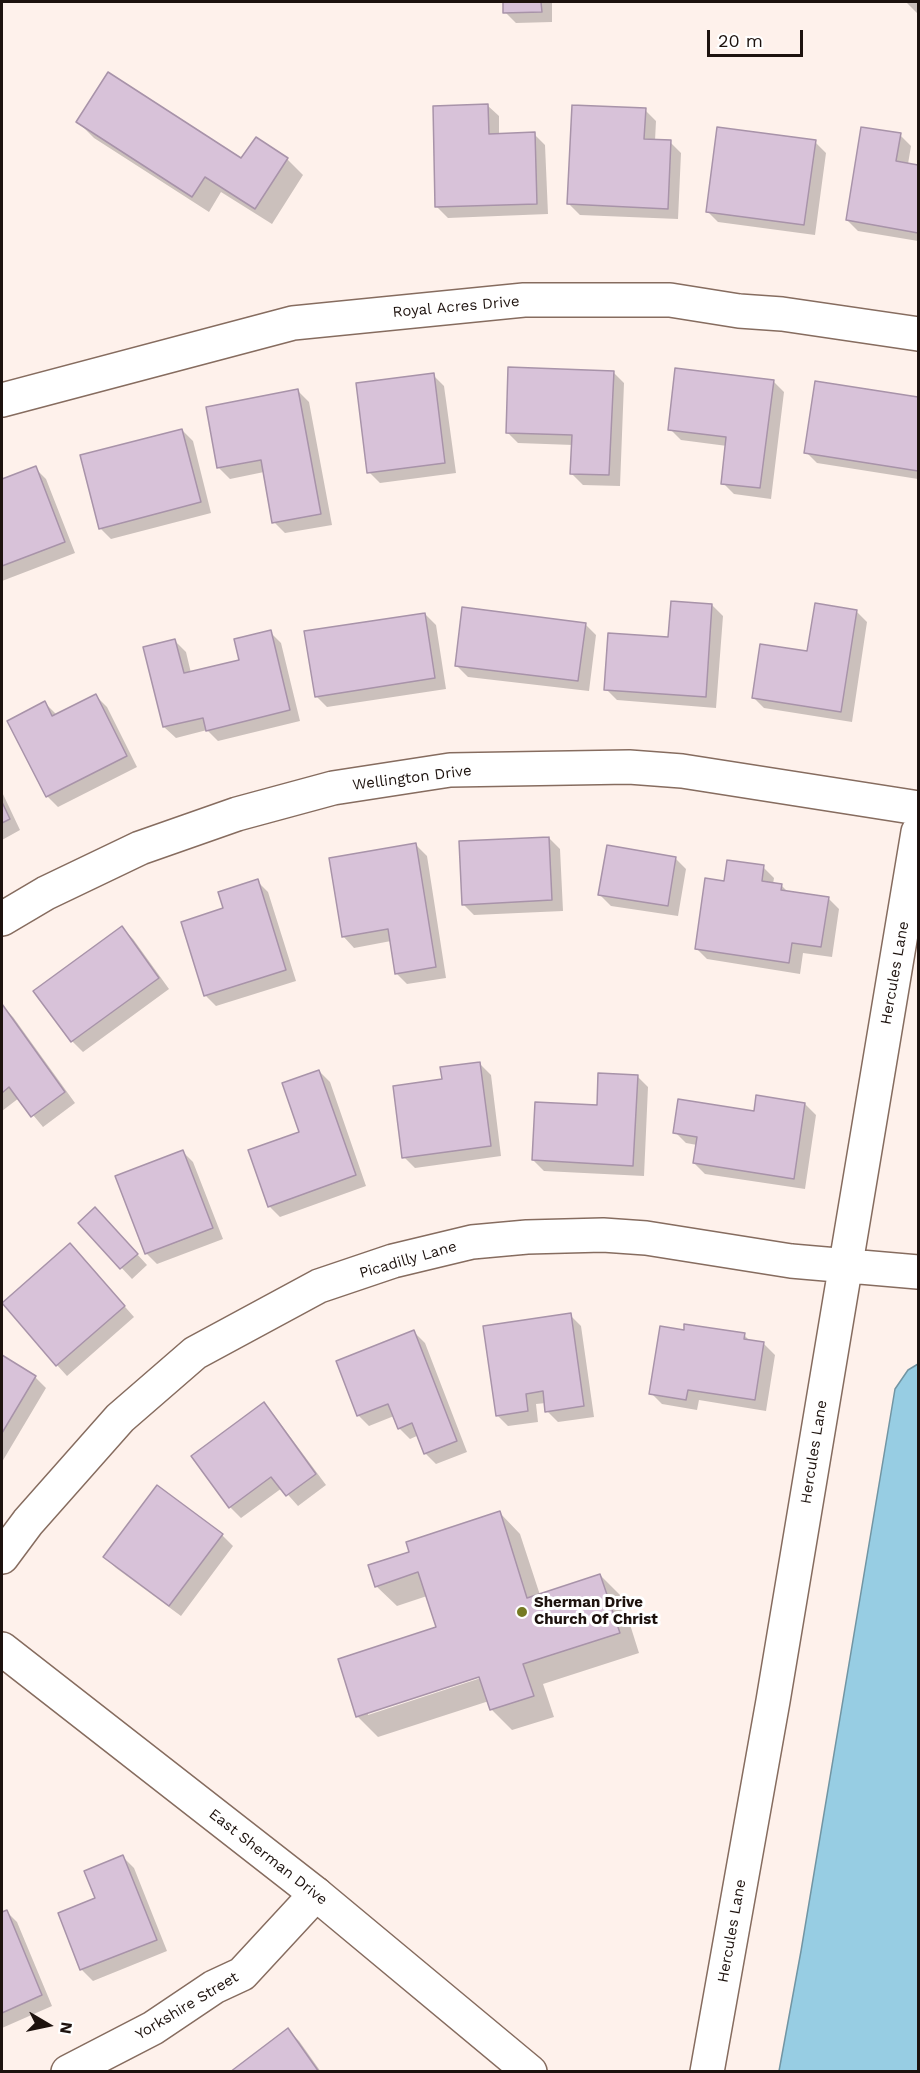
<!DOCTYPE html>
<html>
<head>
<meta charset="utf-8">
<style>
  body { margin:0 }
  #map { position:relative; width:920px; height:2073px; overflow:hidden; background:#fef1eb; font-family:"Work Sans",sans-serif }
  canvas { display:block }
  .frame { position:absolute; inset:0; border:3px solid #1d120e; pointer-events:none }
  .north { position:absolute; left:18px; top:1995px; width:60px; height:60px; -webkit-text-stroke:4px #fff; paint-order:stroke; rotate:99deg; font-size:16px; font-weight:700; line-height:24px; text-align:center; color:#1d120e }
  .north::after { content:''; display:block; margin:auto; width:21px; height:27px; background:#1d120e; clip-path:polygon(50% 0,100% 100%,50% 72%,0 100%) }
  .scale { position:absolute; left:707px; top:30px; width:96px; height:27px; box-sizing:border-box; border:3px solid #1d120e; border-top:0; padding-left:8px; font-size:18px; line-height:21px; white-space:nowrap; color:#1d120e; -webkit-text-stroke:4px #fff; paint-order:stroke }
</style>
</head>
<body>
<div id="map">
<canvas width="920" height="2073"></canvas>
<div class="frame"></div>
<div class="north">N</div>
<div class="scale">20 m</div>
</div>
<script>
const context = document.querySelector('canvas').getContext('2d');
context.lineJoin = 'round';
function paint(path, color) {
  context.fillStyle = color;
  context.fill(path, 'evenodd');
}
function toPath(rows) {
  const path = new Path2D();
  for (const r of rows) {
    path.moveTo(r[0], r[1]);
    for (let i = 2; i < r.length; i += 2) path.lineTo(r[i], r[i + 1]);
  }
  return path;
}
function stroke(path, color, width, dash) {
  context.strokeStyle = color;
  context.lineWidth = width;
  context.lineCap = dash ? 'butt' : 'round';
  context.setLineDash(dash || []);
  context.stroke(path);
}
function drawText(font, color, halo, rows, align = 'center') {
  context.font = font + ' "Work Sans",sans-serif';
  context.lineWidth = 6;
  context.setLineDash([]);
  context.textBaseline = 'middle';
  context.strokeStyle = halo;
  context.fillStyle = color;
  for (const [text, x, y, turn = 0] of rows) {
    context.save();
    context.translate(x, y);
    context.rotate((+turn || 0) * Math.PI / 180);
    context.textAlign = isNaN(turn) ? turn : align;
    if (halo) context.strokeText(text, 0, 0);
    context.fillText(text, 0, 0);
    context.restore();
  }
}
const water = toPath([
  [918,1364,918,2071,779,2071,801,1951,895,1389,908,1370,918,1364]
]);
paint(water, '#97cde3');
stroke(water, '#7295a3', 1.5);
paint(toPath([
  [504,2,552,2,552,22,516,23,505,12],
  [906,2,918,2,918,13,917,13],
  [487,105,499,116,499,135,534,134,545,145,548,214,448,218,437,207],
  [645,110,656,121,655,141,670,142,681,153,678,219,580,215,569,204],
  [78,122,242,160,287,159,303,175,272,224,221,192,209,212,94,138],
  [900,135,911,146,908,164,918,166,918,241,858,231,847,220],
  [815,142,826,153,815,235,718,222,707,211],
  [613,372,624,383,620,486,583,485,572,474,573,445,518,443,507,432],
  [433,375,444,386,456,473,380,483,369,472],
  [773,381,784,392,771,499,734,494,723,483,727,446,681,440,670,429],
  [817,383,918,399,918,479,817,463,806,452],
  [298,391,309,402,332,525,285,533,274,522,264,472,230,479,219,468],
  [182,430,193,441,211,513,111,539,100,528],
  [35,468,46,479,75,553,2,581,2,481],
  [712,605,723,616,716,708,617,700,606,689],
  [856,611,867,622,852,722,764,708,753,697],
  [425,614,436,625,446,689,327,707,316,696],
  [585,624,596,635,589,691,468,677,457,666],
  [270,632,281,643,300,721,218,741,207,730,176,738,164,727,145,648,175,641,186,652,191,673,241,661],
  [96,696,107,707,137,767,58,807,47,796,45,703,56,714],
  [2,792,20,830,2,840],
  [549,838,560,849,563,911,474,915,463,904],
  [416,845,427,856,446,978,407,984,396,973,391,941,354,948,343,936],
  [675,858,686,869,678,916,611,906,600,895],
  [763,867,774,878,773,884,781,885,788,892,828,898,839,909,832,957,803,953,800,974,707,959,696,948,725,883],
  [257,881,268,892,296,981,216,1006,205,995],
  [122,928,133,939,169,989,83,1052,72,1041,35,991],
  [2,1006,13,1017,75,1103,43,1127,19,1098,2,1111],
  [480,1064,491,1075,501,1156,415,1168,404,1157,444,1080],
  [319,1071,330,1082,366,1186,280,1217,269,1206,301,1133],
  [637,1076,648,1087,644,1176,544,1171,533,1160],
  [805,1104,816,1115,805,1189,705,1174,694,1163,697,1145,686,1143,675,1132,755,1112],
  [182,1151,193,1162,223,1239,157,1264,146,1253],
  [106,1220,147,1265,132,1279,80,1223],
  [80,1256,134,1317,67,1376,57,1365],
  [570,1315,581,1326,594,1417,558,1422,547,1411,546,1403,536,1404,538,1422,508,1426,497,1415],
  [685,1331,744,1335,751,1342,764,1344,775,1355,766,1411,699,1400,697,1410,662,1404,651,1393],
  [414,1332,425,1343,467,1452,436,1464,425,1453,419,1435,410,1439,399,1428,394,1416,369,1426,358,1415],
  [2,1357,35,1377,46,1388,2,1462],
  [263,1404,274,1415,326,1485,298,1506,282,1488,241,1518,230,1507],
  [500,1513,520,1534,540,1595,600,1575,621,1596,639,1653,543,1684,554,1717,512,1730,491,1709,489,1701,378,1737,357,1716,438,1628,427,1596,397,1606,376,1586,410,1553],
  [486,1673,487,1676,368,1715,368,1712],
  [222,1535,233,1546,181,1616,116,1568,105,1557],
  [123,1857,134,1868,167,1951,93,1981,82,1970,60,1914,97,1899],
  [6,1911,17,1922,52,2006,2,2028,2,1913],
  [288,2030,299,2041,321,2072,232,2072]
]), '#0003');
const building = toPath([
  [503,2,541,2,542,12,503,13,503,2],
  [108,72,241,158,256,137,288,158,255,209,205,177,192,197,76,122,108,72],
  [488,104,489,134,535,132,537,204,435,207,433,106,488,104],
  [572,105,646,108,644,139,671,140,668,209,567,204,572,105],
  [717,127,816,140,804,225,706,212,717,127],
  [861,127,901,133,896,161,918,165,918,233,846,220,861,127],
  [508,367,614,371,609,475,570,474,572,435,506,433,508,367],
  [675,368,774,380,760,488,721,484,726,437,668,430,675,368],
  [434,373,445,463,367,473,356,383,434,373],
  [815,381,918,397,918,471,804,453,815,381],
  [298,389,321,514,272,523,261,460,217,468,206,407,298,389],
  [182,429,201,502,99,529,80,455,182,429],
  [36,466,65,542,2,566,2,479,36,466],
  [671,601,712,604,706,697,604,690,608,633,668,637,671,601],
  [815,603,857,610,841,712,752,698,760,644,807,651,815,603],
  [462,607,586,623,578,681,455,666,462,607],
  [425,613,435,678,315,697,304,631,425,613],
  [271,630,290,710,206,731,203,718,163,727,143,647,175,639,184,673,239,660,234,639,271,630],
  [96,694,127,756,46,797,7,721,45,701,52,716,96,694],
  [2,802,10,819,2,823,2,802],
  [549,837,552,900,462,905,459,841,549,837],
  [416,843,436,967,395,974,388,929,342,937,329,858,416,843],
  [607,845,676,857,668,906,598,895,607,845],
  [727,860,764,865,762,881,782,884,781,890,829,897,821,947,792,943,789,963,695,949,705,878,724,881,727,860],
  [258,879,286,970,204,996,181,922,223,908,218,892,258,879],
  [122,926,159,978,71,1042,33,991,122,926],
  [2,1004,65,1092,31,1117,9,1087,2,1093,2,1004],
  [480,1062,491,1146,402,1158,393,1086,442,1079,440,1067,480,1062],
  [319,1070,356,1175,268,1207,248,1150,299,1132,282,1083,319,1070],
  [598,1073,638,1075,633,1166,532,1160,535,1102,597,1105,598,1073],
  [756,1095,805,1103,794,1179,693,1163,697,1137,673,1133,678,1099,754,1111,756,1095],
  [183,1150,213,1228,145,1254,115,1176,183,1150],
  [95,1207,138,1254,120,1269,78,1223,95,1207],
  [70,1243,125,1306,56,1366,2,1303,70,1243],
  [571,1313,584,1406,545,1412,543,1391,526,1394,528,1411,496,1416,483,1326,571,1313],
  [684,1324,745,1333,744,1339,764,1342,755,1400,688,1390,686,1400,649,1394,660,1326,684,1330,684,1324],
  [414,1330,457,1441,424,1454,412,1423,398,1429,388,1404,357,1416,336,1361,414,1330],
  [2,1355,36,1376,2,1433,2,1355],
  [264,1402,316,1474,286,1496,271,1477,229,1508,191,1456,264,1402],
  [157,1485,223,1534,169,1606,103,1557,157,1485],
  [500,1511,527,1598,600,1574,620,1633,523,1664,534,1696,490,1710,479,1677,356,1717,338,1659,436,1627,418,1572,375,1587,368,1565,409,1552,406,1542,500,1511],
  [123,1855,157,1940,80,1970,58,1913,95,1898,84,1871,123,1855],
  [7,1910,42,1995,2,2013,2,1912,7,1910],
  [288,2028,319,2072,230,2072,288,2028]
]);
paint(building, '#d8c2d9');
stroke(building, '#a893a9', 1.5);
const minor = toPath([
  [2,400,293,323,524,300,670,300,739,311,782,314,918,334],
  [2,919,46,893,140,848,237,814,333,788,450,770,629,767,682,771,918,808],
  [2,1557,28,1522,120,1418,195,1353,319,1286,393,1261,472,1242,527,1237,603,1235,646,1238,791,1261,918,1272],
  [68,2072,153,2028,214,1987,242,1974,316,1894],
  [707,2072,773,1701,918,832]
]);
const major = toPath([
  [2,1649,316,1894,530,2072]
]);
stroke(minor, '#866c5f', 36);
stroke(major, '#866c5f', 36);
stroke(minor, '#fff', 33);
stroke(major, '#fff', 33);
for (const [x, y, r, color] of [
  [522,1612,6,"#757a23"]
]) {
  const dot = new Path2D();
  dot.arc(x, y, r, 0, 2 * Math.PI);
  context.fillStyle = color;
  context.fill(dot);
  stroke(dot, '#fff', 2);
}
drawText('15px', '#1d120e', '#fff', [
  ["Royal Acres Drive",456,307,-5],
  ["Wellington Drive",412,778,-7],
  ["Hercules Lane",895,973,-80],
  ["Picadilly Lane",408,1260,-16],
  ["Hercules Lane",814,1452,-81],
  ["East Sherman Drive",268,1857,38],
  ["Hercules Lane",732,1931,-80],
  ["Yorkshire Street",187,2006,-31]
]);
drawText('bold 15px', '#1d120e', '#fff', [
  ["Sherman Drive",534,1603],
  ["Church Of Christ",534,1620]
], 'left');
</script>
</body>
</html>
